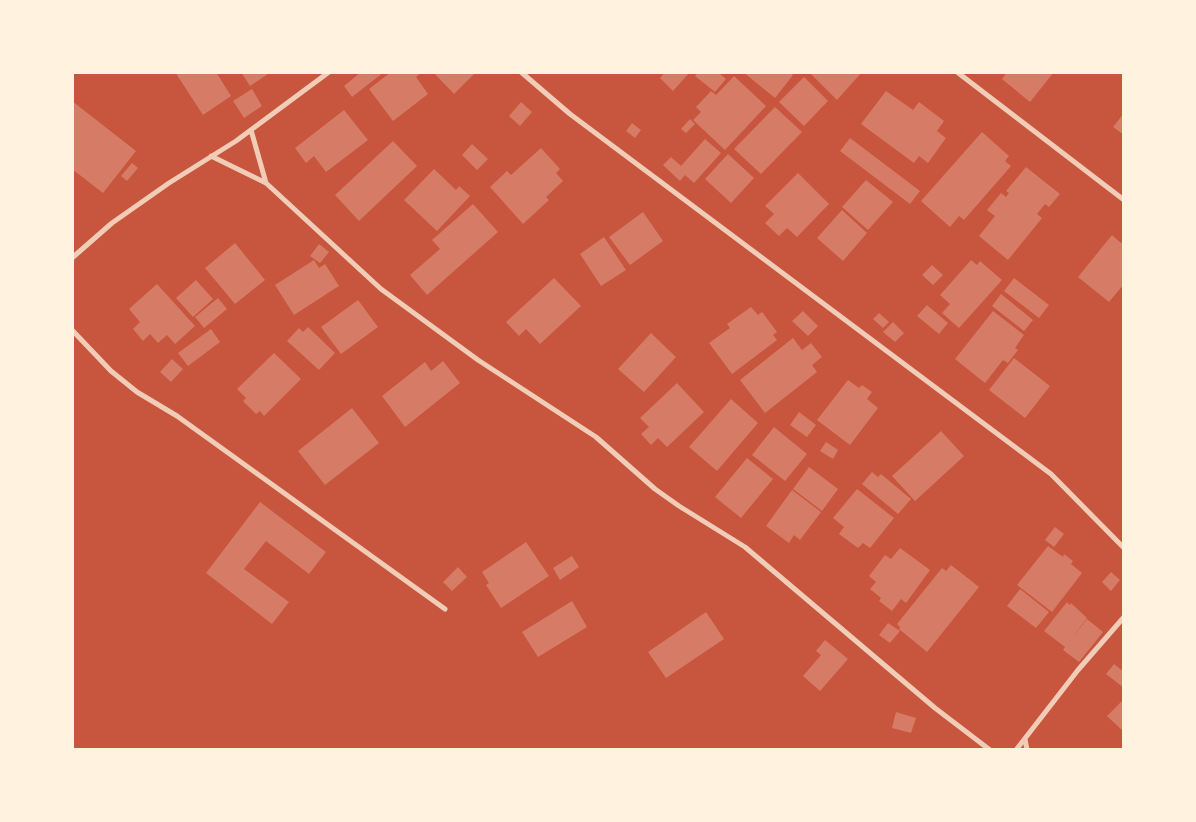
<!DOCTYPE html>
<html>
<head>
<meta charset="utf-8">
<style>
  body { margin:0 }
  #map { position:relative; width:1196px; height:822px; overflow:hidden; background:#c8553d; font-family:"PT Sans",sans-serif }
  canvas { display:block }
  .frame { position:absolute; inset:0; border:74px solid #fff3e0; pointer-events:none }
</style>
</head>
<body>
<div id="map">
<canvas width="1196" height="822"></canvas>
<div class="frame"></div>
</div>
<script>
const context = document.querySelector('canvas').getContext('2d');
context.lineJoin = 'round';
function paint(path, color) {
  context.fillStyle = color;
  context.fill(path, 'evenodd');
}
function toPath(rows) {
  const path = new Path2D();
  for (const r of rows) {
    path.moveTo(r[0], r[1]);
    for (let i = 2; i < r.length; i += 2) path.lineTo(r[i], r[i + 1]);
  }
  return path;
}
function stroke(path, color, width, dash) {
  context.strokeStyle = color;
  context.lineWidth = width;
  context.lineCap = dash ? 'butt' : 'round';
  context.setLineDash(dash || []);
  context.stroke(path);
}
paint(toPath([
  [175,72,216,72,231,96,203,115],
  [241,72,271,72,250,86],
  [361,72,384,72,352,97,344,86],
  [391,72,422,72,416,77,428,94,393,121,369,89],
  [433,72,476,72,454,94],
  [665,72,690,72,673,91,660,78],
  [698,72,718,72,726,79,715,92,695,76],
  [743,72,789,72,793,75,775,98],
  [809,72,862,72,837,100],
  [1007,72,1054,72,1030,102,1002,79],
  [734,76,766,106,725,150,693,120,701,112,696,107,711,91,716,95],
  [804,77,828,101,804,126,779,102],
  [252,89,262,106,244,118,233,101],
  [886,91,913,110,919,102,944,121,937,131,946,138,928,163,919,156,914,163,861,124],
  [72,101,136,151,103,193,72,169],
  [521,102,532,112,520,126,509,116],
  [775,107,802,132,761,174,734,149],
  [344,110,368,140,326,172,314,156,306,163,295,148],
  [1124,113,1124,135,1113,127],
  [690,119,695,124,686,133,681,129],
  [632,123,641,130,635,138,626,131],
  [982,132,1009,156,1005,161,1011,166,964,220,959,216,950,227,921,201],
  [850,138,920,191,910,204,840,151],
  [705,139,721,153,694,183,685,175,680,181,663,165,671,157,681,166],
  [393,141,417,166,359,221,335,195],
  [472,144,488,159,477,170,462,155],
  [541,148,560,169,556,173,563,181,546,197,549,200,523,224,490,187,507,171,511,175],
  [728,154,754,178,731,203,705,179],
  [132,163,138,168,127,181,121,176],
  [1026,167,1060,194,1049,207,1045,204,1037,214,1042,218,1008,260,979,236,995,216,987,210,1001,193,1006,197,1009,193,1006,191],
  [434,169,456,190,459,186,470,196,437,231,404,200],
  [798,173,829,204,797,237,787,228,779,236,765,223,774,214,765,206],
  [866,180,893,202,868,230,842,207],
  [473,204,498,232,427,295,410,275,440,249,432,240],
  [842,210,867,233,843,261,817,238],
  [643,212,663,241,630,265,609,237],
  [1112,235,1121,243,1124,239,1124,284,1109,302,1078,277],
  [604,237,626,270,601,286,580,254],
  [235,243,265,280,235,304,205,268],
  [319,244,329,252,320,263,310,256],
  [314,260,319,268,325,264,339,286,294,315,275,285],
  [971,260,977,265,980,261,1002,280,959,328,942,313,950,304,940,295],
  [932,265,943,275,933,285,922,275],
  [554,278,581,306,540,344,526,329,519,336,506,322],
  [1014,278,1049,305,1039,318,1004,291],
  [196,280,213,299,193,317,176,298],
  [157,284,195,326,175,344,167,335,158,343,150,334,143,341,133,329,140,322,129,309],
  [1001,294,1033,320,1024,331,992,306],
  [218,298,227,309,204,328,195,317],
  [358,300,378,327,341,354,321,327],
  [927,305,948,323,939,334,917,316],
  [751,307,758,315,762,312,777,332,773,335,777,340,732,374,709,343,730,328,727,324],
  [803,311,818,326,808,336,792,321],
  [993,311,1024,335,1015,348,1018,350,1008,363,1003,360,985,383,955,359],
  [879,313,889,322,883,328,873,319],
  [893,322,904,333,895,342,883,332],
  [308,327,335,353,319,370,287,341,299,328,303,332],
  [211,329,220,342,188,366,178,353],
  [651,333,676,357,644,392,618,369],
  [793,338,802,350,811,343,822,357,812,365,817,372,765,413,740,380],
  [274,353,301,379,264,416,260,411,256,414,243,401,246,398,237,389],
  [1014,358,1050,386,1025,418,989,390],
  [172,359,183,369,171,382,160,372],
  [443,361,460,383,405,427,382,396,425,362,431,371],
  [848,380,859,388,862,385,872,392,867,399,878,408,850,445,817,420],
  [677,383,704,412,667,447,658,438,651,445,641,434,649,427,640,418],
  [731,399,758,423,717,471,689,447],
  [352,408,379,443,325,485,298,451],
  [799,412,816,425,807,437,790,425],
  [774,427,807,454,785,481,752,455],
  [941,431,964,456,915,501,892,476],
  [826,442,838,450,833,459,820,451],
  [747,458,773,479,741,518,715,497],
  [809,467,838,489,822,511,793,489],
  [872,472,878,477,881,474,911,499,898,514,862,484],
  [857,489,894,518,870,548,863,543,858,548,839,534,844,527,833,518],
  [792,490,821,512,800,540,794,535,789,543,766,526],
  [260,502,326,552,309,574,266,541,244,569,289,602,272,624,206,573],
  [1055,527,1064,534,1054,547,1045,540],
  [526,542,549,576,501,608,486,585,489,583,482,572],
  [1048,546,1063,557,1064,554,1073,561,1071,564,1082,573,1052,612,1017,585],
  [900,548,930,570,906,603,901,599,892,611,879,601,881,598,870,589,876,582,869,576,885,555,891,559],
  [572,556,579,567,560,580,553,568],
  [951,565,979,587,927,652,899,629,900,627,897,624,942,568,946,571],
  [458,567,467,577,452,591,443,582],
  [1111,572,1120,580,1111,591,1102,582],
  [1020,589,1049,612,1036,628,1007,606],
  [572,601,587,627,538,657,522,632],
  [1067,602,1070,605,1071,603,1087,618,1071,639,1087,619,1103,632,1079,662,1063,650,1065,647,1044,631],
  [706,612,724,639,666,678,648,652],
  [888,623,900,631,890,643,879,635],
  [825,640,848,659,820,691,803,676,821,655,816,651],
  [1114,664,1124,672,1124,688,1106,674],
  [1124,699,1124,732,1107,716],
  [896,712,916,718,911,733,892,728]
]), '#d67c66');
stroke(toPath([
  [521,72,570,114,1051,474,1124,548],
  [957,72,1124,200],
  [251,130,266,183],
  [211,156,266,183,381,289,478,360,596,437,655,489,679,506,745,547,935,708,990,750],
  [72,258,112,223,169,183,236,141,329,72],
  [72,330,111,371,137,392,177,416,445,609],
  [1025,739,1027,750],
  [1016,750,1078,670,1124,617]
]), '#f1ccb7', 5);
</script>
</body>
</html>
